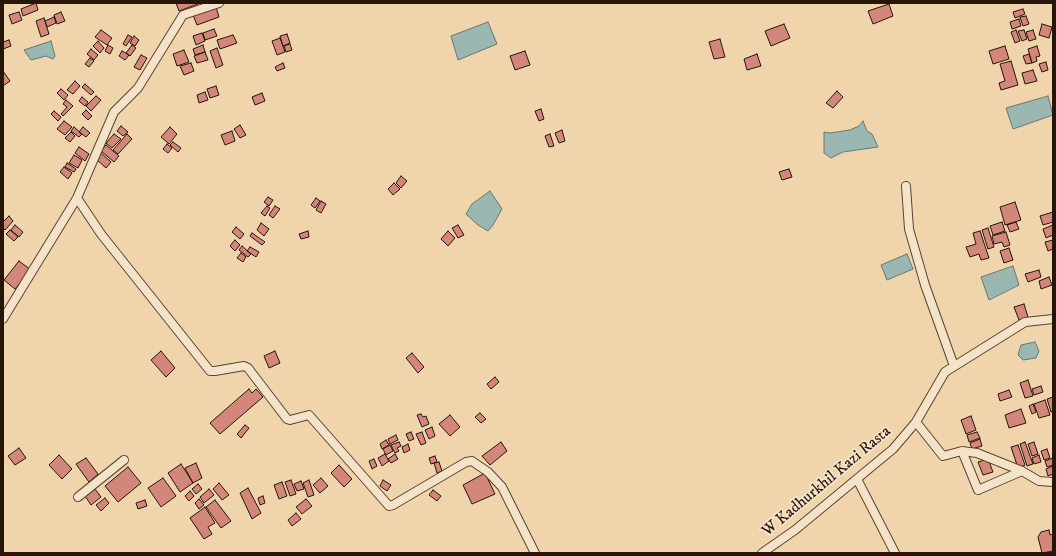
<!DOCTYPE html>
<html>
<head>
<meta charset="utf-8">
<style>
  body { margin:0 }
  #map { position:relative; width:1056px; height:556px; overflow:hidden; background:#efd4ac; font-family:"IM FELL DW Pica",serif }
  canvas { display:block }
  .frame { position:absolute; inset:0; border:4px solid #27150a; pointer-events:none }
</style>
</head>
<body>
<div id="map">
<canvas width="1056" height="556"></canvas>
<div class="frame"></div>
</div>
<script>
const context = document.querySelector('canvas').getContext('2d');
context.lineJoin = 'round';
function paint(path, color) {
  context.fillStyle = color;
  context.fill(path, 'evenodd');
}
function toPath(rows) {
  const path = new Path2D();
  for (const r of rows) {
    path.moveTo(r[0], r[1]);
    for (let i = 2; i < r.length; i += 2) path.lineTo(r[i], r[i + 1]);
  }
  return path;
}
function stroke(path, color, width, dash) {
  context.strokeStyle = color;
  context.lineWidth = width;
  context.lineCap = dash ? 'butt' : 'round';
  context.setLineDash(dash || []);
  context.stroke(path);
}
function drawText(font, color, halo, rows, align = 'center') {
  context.font = font + ' "IM FELL DW Pica",serif';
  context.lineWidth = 3.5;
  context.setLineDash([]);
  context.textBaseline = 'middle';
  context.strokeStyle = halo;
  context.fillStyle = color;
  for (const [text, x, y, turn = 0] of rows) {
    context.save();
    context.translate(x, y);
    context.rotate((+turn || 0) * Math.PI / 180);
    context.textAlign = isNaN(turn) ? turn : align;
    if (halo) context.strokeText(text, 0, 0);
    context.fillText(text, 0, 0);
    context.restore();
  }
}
const water = toPath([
  [488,22,497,44,458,60,451,36,488,22],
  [51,41,55,56,53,59,46,56,31,60,24,50,51,41],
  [1048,96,1053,115,1013,129,1006,108,1048,96],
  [863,121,867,131,872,134,878,147,843,152,831,158,824,153,824,132,830,133,850,130,859,126,863,121],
  [490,191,502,209,493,225,488,231,478,225,466,214,472,204,490,191],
  [907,254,913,269,887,280,881,265,907,254],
  [1013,266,1019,285,989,300,981,277,1013,266],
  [1035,342,1039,351,1036,358,1023,360,1018,355,1021,345,1035,342]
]);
paint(water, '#9bb7b1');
stroke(water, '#6d766e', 1);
const building = toPath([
  [36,3,38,10,23,16,21,9,36,3],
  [176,3,197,3,198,4,179,11,176,3],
  [889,4,893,16,873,24,868,11,889,4],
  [216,7,219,17,197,25,193,15,216,7],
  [1023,9,1025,14,1015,18,1013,12,1023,9],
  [19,12,22,20,12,24,9,15,19,12],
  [61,12,65,21,57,24,54,15,61,12],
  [1026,16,1029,24,1023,26,1020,17,1026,16],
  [54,17,56,23,47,27,45,21,54,17],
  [44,18,49,34,41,37,36,21,44,18],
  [1019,19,1021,26,1012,29,1010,22,1019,19],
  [784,24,790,38,771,46,765,31,784,24],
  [1042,24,1052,27,1049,38,1039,35,1042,24],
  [214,29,217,36,205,40,203,33,214,29],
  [101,30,112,38,107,45,95,37,101,30],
  [1016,30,1020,41,1015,43,1011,32,1016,30],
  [1024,30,1027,39,1022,41,1018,31,1024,30],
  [1033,30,1036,39,1029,41,1026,32,1033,30],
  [202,33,205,41,196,45,193,36,202,33],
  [287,34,290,43,283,46,280,36,287,34],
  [128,35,132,37,126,46,123,44,128,35],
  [233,35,237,43,220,49,217,40,233,35],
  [134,36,139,40,135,46,130,43,134,36],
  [280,38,285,52,277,55,272,41,280,38],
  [720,39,725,57,714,59,709,42,720,39],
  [9,40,11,46,3,49,3,42,9,40],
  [98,41,104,48,100,53,93,46,98,41],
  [290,44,292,50,286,52,284,46,290,44],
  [108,45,113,48,110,54,105,51,108,45],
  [132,45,136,48,130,56,126,53,132,45],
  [203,45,205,52,195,55,193,49,203,45],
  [1005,46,1009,59,993,64,989,51,1005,46],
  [1037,46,1040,56,1036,57,1037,61,1032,63,1028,49,1037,46],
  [217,48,223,65,216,68,210,51,217,48],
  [91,49,98,55,94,60,87,54,91,49],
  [184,50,189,62,177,66,173,54,184,50],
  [122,51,129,55,125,60,119,56,122,51],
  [525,51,530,65,515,70,510,56,525,51],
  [205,52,208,60,197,63,194,56,205,52],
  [757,54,761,66,747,70,744,59,757,54],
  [1029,54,1032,63,1026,64,1023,56,1029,54],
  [141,55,147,58,140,70,134,67,141,55],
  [90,58,94,61,89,67,85,64,90,58],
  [1011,61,1018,85,1001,90,999,83,1005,81,1000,64,1011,61],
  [1046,62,1048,70,1042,72,1039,64,1046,62],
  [191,63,194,71,184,75,180,66,191,63],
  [283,63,285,68,277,71,275,67,283,63],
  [1033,70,1037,81,1025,84,1022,73,1033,70],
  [3,71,10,81,3,86,3,71],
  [75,81,80,86,73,94,67,90,75,81],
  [85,84,94,92,91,95,82,87,85,84],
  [216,86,219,95,210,98,207,89,216,86],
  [61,89,68,95,64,100,57,93,61,89],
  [837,91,843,97,833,108,826,103,837,91],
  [205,92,208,100,199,103,197,95,205,92],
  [262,93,265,101,255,105,252,97,262,93],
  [96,96,101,100,91,111,86,106,96,96],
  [82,97,88,102,85,106,79,101,82,97],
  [66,100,73,106,63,116,61,114,67,107,63,104,66,100],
  [541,109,544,119,539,121,535,111,541,109],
  [86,110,92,116,88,120,82,114,86,110],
  [54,111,61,117,58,121,51,114,54,111],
  [64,121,72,127,65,135,57,129,64,121],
  [240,125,246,135,240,138,234,129,240,125],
  [121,126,128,132,123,136,117,131,121,126],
  [74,127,82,134,79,137,71,131,74,127],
  [83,127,90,133,86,137,79,132,83,127],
  [170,127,177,134,169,144,161,137,170,127],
  [562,130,565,141,559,143,555,133,562,130],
  [232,131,235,141,225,145,221,135,232,131],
  [71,132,75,136,70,142,65,138,71,132],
  [114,134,121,139,112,148,106,143,114,134],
  [127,134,132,139,118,154,113,150,127,134],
  [550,134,554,146,549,147,545,136,550,134],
  [173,142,181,148,178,152,170,145,173,142],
  [167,144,172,148,168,153,163,149,167,144],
  [106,145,119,156,114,162,101,151,106,145],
  [79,147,89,154,85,161,75,153,79,147],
  [101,153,111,162,106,168,96,159,101,153],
  [74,155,82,160,78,168,69,163,74,155],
  [67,163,76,169,74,172,65,167,67,163],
  [64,167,72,173,68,179,60,172,64,167],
  [789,169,792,177,782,180,779,172,789,169],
  [401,176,407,181,401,188,396,183,401,176],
  [394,183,400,189,393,195,388,189,394,183],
  [268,197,273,200,269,206,264,202,268,197],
  [316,198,320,201,315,208,311,205,316,198],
  [321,201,326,204,321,213,316,210,321,201],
  [1015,202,1021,220,1005,225,1000,207,1015,202],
  [267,206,270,208,265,216,261,213,267,206],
  [275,206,280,209,273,218,269,215,275,206],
  [1053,212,1053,222,1043,225,1040,216,1053,212],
  [9,216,13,221,5,230,3,228,3,222,9,216],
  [1002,222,1005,231,993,235,990,226,1002,222],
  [1016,222,1019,229,1010,232,1007,225,1016,222],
  [261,223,269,229,264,236,257,230,261,223],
  [15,225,23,232,19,237,11,230,15,225],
  [458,225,464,235,458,238,452,228,458,225],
  [1053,225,1053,235,1046,238,1043,229,1053,225],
  [236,227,244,234,240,239,232,232,236,227],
  [988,228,994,247,988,249,982,230,988,228],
  [10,230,18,237,14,241,6,234,10,230],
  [308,231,309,237,301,239,299,234,308,231],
  [448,231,455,238,448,246,441,239,448,231],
  [980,231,989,258,981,260,979,254,970,257,966,247,976,244,973,233,980,231],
  [1006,232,1010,245,1004,247,1002,242,994,244,992,236,1006,232],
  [252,233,265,242,262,245,250,236,252,233],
  [235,240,240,245,235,251,230,246,235,240],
  [1053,240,1053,249,1048,251,1045,242,1053,240],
  [242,246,251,254,248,257,239,250,242,246],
  [250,247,259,252,256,257,247,251,250,247],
  [1009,248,1013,260,1004,263,1000,251,1009,248],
  [241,253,246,257,243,262,237,258,241,253],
  [19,261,31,270,15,289,4,280,19,261],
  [1039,270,1041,277,1028,282,1025,274,1039,270],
  [1049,277,1052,285,1041,289,1039,281,1049,277],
  [1024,304,1028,317,1019,320,1014,307,1024,304],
  [161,351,175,368,166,377,151,360,161,351],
  [275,351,280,363,269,368,264,356,275,351],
  [412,353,424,367,418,373,406,358,412,353],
  [495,377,499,382,491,389,487,384,495,377],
  [1028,380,1033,396,1025,398,1020,383,1028,380],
  [1041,386,1043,392,1034,395,1032,389,1041,386],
  [249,389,252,393,256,389,263,397,220,434,210,423,249,389],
  [1009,390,1012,397,1000,401,998,394,1009,390],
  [1053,397,1053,412,1051,412,1047,399,1053,397],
  [1045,400,1050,415,1039,418,1034,404,1045,400],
  [1033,404,1036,412,1032,414,1029,406,1033,404],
  [1021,409,1026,423,1009,428,1005,415,1021,409],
  [480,413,486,419,481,423,475,417,480,413],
  [421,414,423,417,426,416,429,424,422,427,417,415,421,414],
  [450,415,460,427,450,436,439,424,450,415],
  [971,416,976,430,966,434,961,420,971,416],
  [245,425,249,428,241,438,237,434,245,425],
  [432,427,435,436,429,439,425,430,432,427],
  [411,432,414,439,409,441,406,434,411,432],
  [422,432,426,443,421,445,416,434,422,432],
  [977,432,980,438,969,442,967,435,977,432],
  [396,435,398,440,390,444,388,439,396,435],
  [980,439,982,446,972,449,970,443,980,439],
  [386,440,389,445,382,449,380,444,386,440],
  [399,442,401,446,397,448,399,451,395,453,391,445,399,442],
  [501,442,507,451,490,465,482,456,501,442],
  [1025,442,1033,464,1027,466,1020,444,1025,442],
  [1034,442,1038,454,1032,456,1028,444,1034,442],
  [408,444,410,450,404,453,402,447,408,444],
  [390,445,393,451,386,455,383,449,390,445],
  [1018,445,1025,465,1018,468,1011,447,1018,445],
  [19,448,26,458,15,465,8,456,19,448],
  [1047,449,1050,458,1044,460,1041,451,1047,449],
  [385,454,389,461,382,466,378,458,385,454],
  [395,454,398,459,391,463,388,459,395,454],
  [59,455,72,469,62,479,49,465,59,455],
  [1039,455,1041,462,1034,464,1032,458,1039,455],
  [435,456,437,462,431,464,429,458,435,456],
  [86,458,98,474,89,482,76,464,86,458],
  [1053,458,1053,465,1047,467,1045,461,1053,458],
  [374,459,377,466,372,469,369,461,374,459],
  [988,459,993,472,983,475,978,462,988,459],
  [439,462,442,471,437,473,434,463,439,462],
  [196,463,202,478,193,483,185,468,196,463],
  [181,464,193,483,180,492,168,473,181,464],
  [339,465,352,479,344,487,331,473,339,465],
  [1053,466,1053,474,1048,476,1046,469,1053,466],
  [128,467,141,483,118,502,105,486,128,467],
  [485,473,495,494,472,504,463,485,485,473],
  [163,478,176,496,161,507,148,488,163,478],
  [321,478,328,486,320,493,313,485,321,478],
  [291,480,296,494,290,496,285,482,291,480],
  [309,480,314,495,308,497,303,483,309,480],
  [383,480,391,485,387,491,380,486,383,480],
  [301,481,304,489,297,491,294,484,301,481],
  [282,482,287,496,279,499,274,485,282,482],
  [219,483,229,495,222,500,213,489,219,483],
  [198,484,202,489,196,494,192,489,198,484],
  [248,488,261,513,252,519,240,493,248,488],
  [95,489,101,497,91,505,85,496,95,489],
  [209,489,214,495,204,503,200,497,209,489],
  [433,490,441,496,437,501,429,495,433,490],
  [190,491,194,496,189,501,185,496,190,491],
  [263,496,265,503,260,505,258,498,263,496],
  [105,498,109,503,101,511,96,505,105,498],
  [199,499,204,505,199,509,195,503,199,499],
  [306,499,312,506,302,514,296,507,306,499],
  [145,500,147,506,138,509,136,503,145,500],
  [215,500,231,521,221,528,206,507,215,500],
  [205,507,215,523,208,527,212,534,204,539,190,518,205,507],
  [296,513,301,519,292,526,288,520,296,513],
  [1049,530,1050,535,1053,534,1053,551,1042,553,1038,537,1041,532,1049,530]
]);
paint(building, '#d3877b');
stroke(building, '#27150a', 1);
const street = toPath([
  [906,186,909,229,925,285,954,366],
  [77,198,101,234,210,371,215,371,244,366,248,368,287,419,290,420,309,415,389,506,393,505,466,462,472,461,488,472,502,487,535,553],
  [3,319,77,198,114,112,138,88,183,15,219,3],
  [916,422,943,456,962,451,977,453,1022,471,1039,481,1053,482],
  [962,451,978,490,1022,471],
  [857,479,895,553],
  [78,497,124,460],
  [762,553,795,530,893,449,916,422,945,372,1025,322,1053,319]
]);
stroke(street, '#594532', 10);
stroke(street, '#f5e3c9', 8);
drawText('16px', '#27150a', '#f5e3c9', [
  ["W Kadhurkhil Kazi Rasta",827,482,-40]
]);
</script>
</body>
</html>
